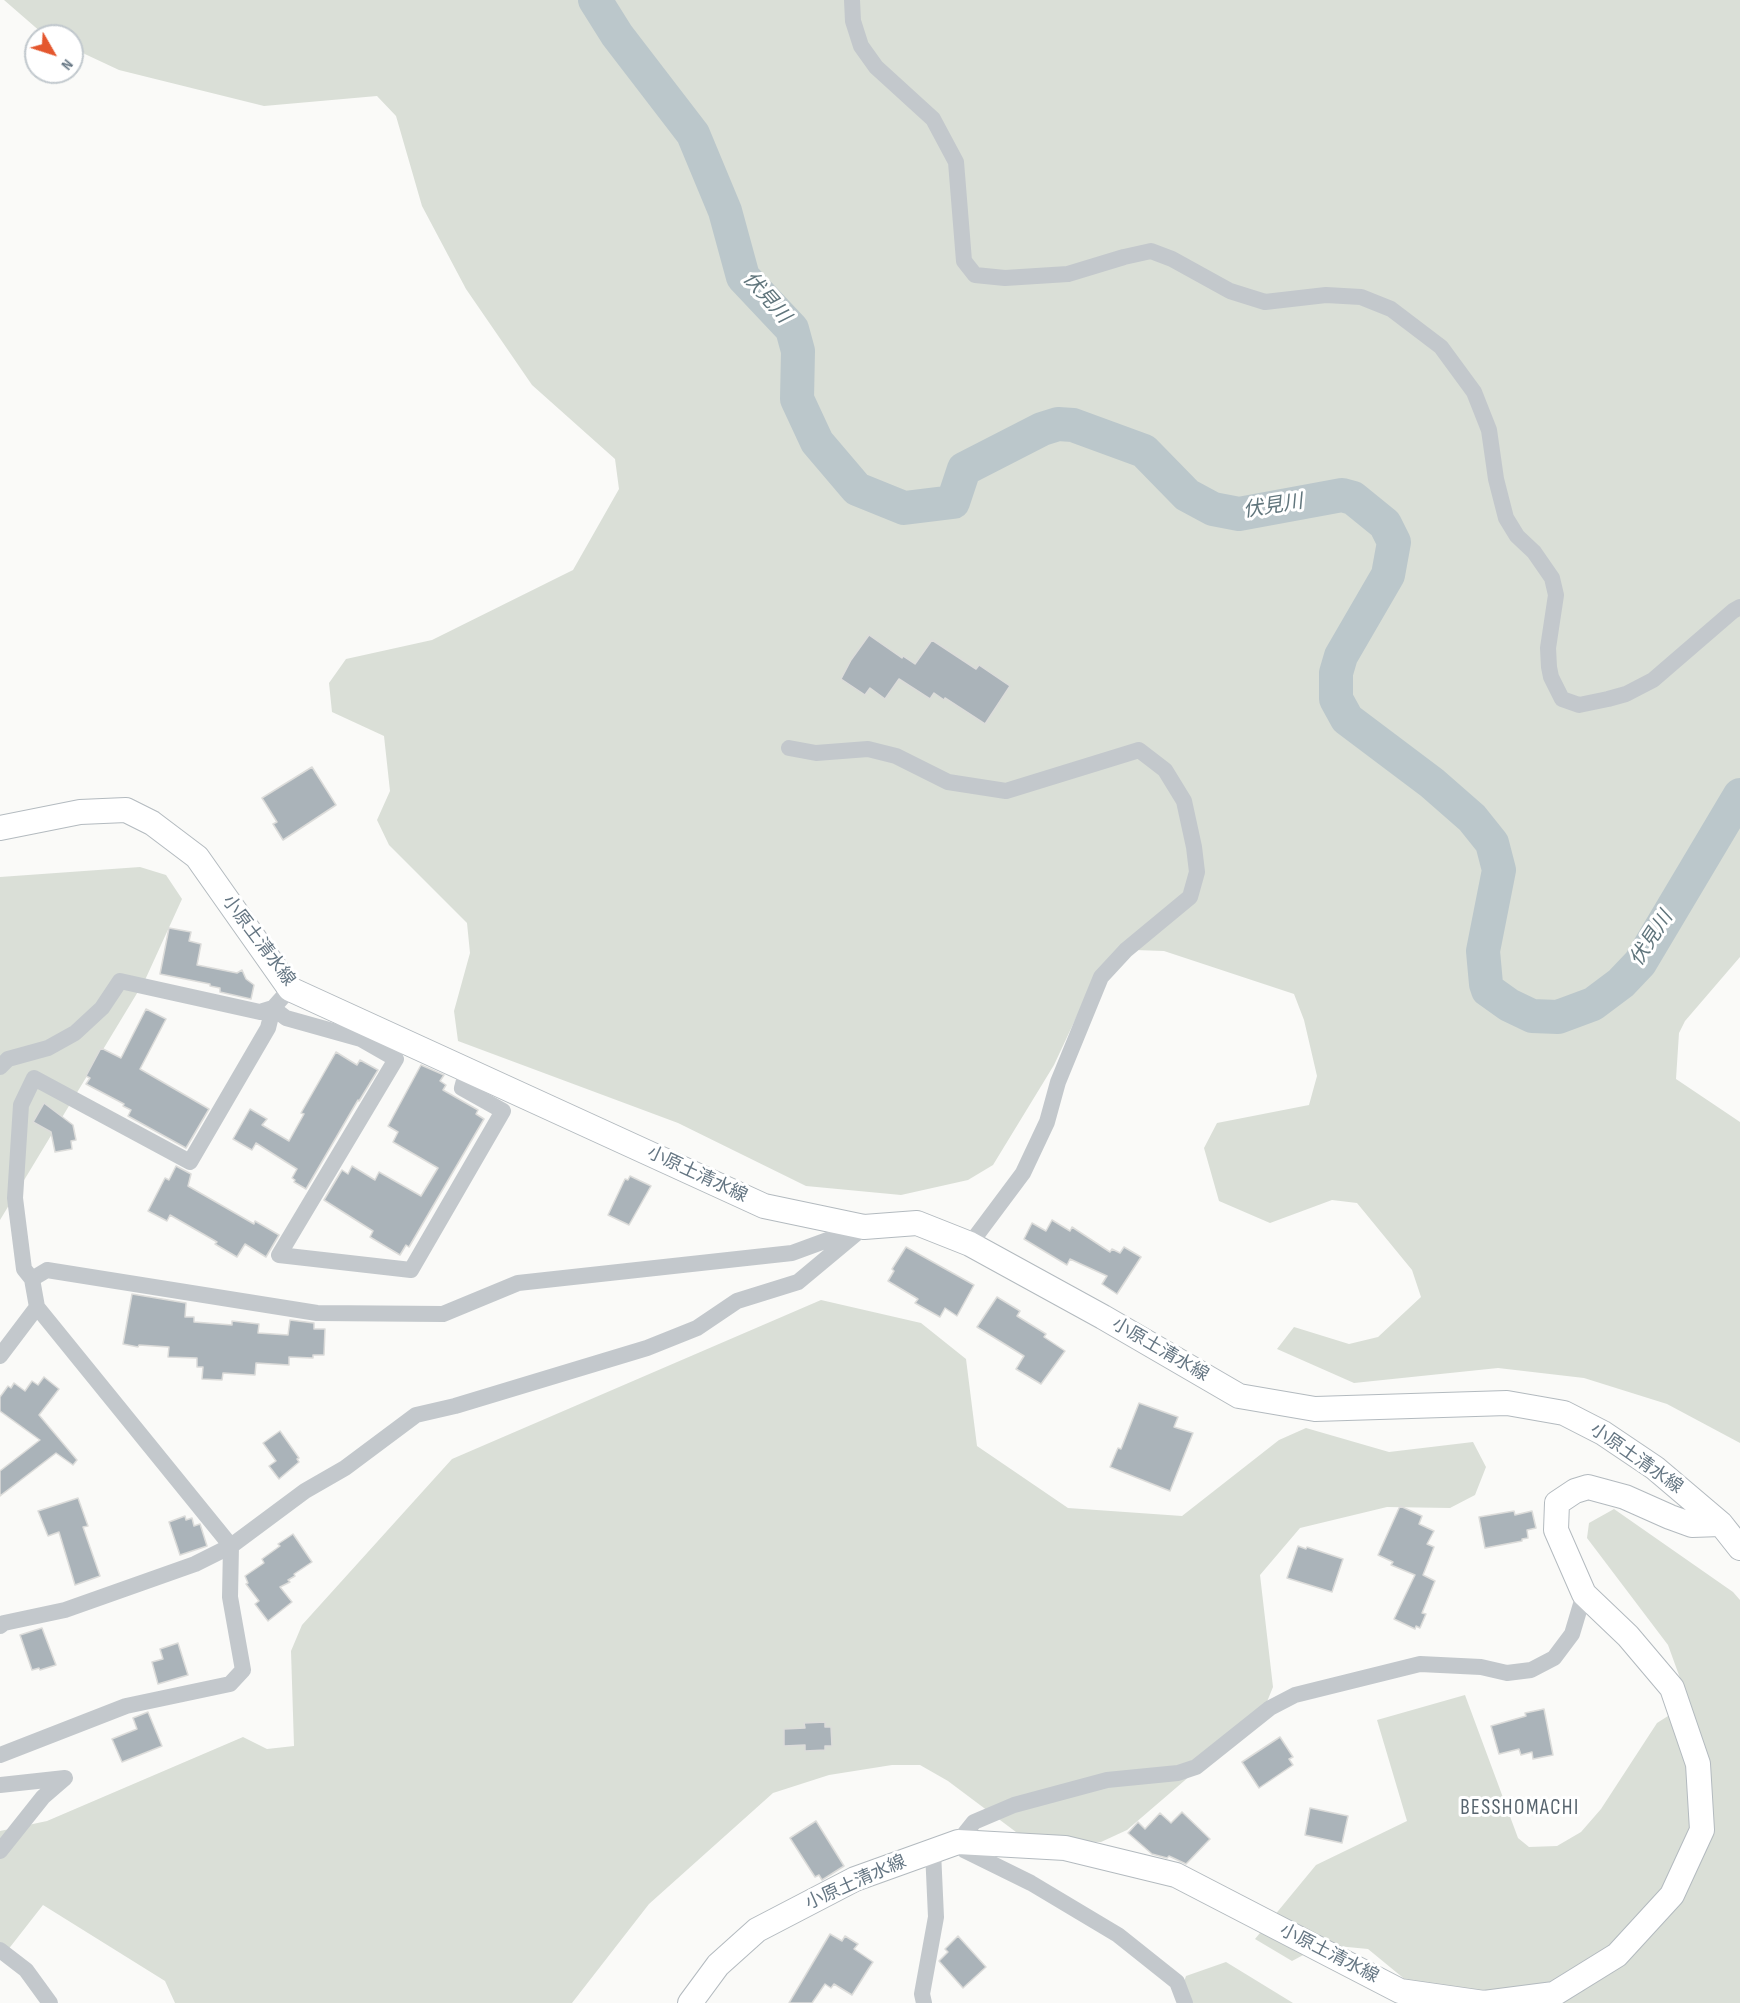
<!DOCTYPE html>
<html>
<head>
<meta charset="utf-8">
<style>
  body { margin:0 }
  #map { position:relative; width:1740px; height:2003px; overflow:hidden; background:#fafaf8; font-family:"Sofia Sans Condensed",sans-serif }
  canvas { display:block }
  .north { position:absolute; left:24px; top:24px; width:60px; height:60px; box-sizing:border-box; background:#fff; border:2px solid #c1c8cd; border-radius:50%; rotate:129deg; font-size:16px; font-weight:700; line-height:24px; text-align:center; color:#657683 }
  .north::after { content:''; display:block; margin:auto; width:21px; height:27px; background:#e4572e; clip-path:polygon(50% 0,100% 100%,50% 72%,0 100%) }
</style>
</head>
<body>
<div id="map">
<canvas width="1740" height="2003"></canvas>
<div class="north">N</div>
</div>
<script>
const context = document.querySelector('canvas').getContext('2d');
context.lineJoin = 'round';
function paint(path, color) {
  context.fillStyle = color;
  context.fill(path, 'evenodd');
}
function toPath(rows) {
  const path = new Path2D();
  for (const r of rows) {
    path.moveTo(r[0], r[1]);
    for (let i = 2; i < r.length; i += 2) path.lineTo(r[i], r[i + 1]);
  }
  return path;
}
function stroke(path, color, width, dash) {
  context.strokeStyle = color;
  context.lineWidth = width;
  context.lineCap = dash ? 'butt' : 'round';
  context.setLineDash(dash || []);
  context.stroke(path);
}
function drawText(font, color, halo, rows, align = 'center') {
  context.font = font + ' "Sofia Sans Condensed","Noto Sans JP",sans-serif';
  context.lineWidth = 6;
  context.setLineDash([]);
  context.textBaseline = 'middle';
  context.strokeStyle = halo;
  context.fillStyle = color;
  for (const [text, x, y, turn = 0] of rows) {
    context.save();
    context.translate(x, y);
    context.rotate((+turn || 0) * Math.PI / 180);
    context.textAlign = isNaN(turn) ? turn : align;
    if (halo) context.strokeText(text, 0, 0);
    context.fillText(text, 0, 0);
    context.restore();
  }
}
paint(toPath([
  [4,0,1740,0,1740,957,1685,1021,1679,1033,1676,1079,1740,1122,1740,1443,1667,1404,1584,1378,1498,1368,1354,1383,1277,1349,1294,1327,1349,1344,1378,1337,1421,1297,1412,1270,1357,1203,1332,1200,1270,1223,1219,1201,1204,1148,1217,1123,1309,1105,1317,1076,1304,1020,1294,994,1164,951,1135,950,1090,988,1054,1065,993,1165,968,1180,901,1195,806,1186,678,1123,458,1041,454,1011,470,953,467,923,389,845,377,820,390,791,384,736,332,712,329,683,346,659,432,640,573,570,619,489,615,459,532,385,466,289,422,206,396,116,377,96,264,106,119,70,72,48,72,36,48,36,42,33],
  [140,867,166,875,182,899,145,980,0,1220,0,877],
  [821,1300,921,1323,966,1359,977,1446,1068,1508,1182,1516,1279,1440,1306,1428,1389,1452,1473,1442,1486,1467,1475,1495,1450,1508,1387,1507,1300,1528,1260,1575,1273,1687,1262,1714,1127,1830,1101,1842,1042,1841,1016,1832,948,1781,920,1765,892,1765,829,1775,773,1793,649,1904,572,2003,175,2003,165,1981,43,1905,0,1960,0,1831,47,1821,243,1737,267,1749,294,1746,291,1651,302,1625,452,1459],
  [1614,1509,1733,1592,1740,1600,1740,2003,1428,2003,1413,1986,1368,1949,1337,1946,1307,1953,1292,1961,1255,1939,1316,1865,1407,1821,1377,1720,1465,1695,1518,1838,1529,1847,1557,1846,1581,1832,1601,1809,1657,1723,1668,1716,1682,1714,1688,1700,1668,1645,1587,1538,1589,1523],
  [1226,1962,1293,2003,1180,2003,1178,1999,1186,1976]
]), '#dadfd7');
stroke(toPath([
  [595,0,617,35,693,134,725,211,743,277,792,329,798,351,797,399,817,442,857,489,904,508,953,502,964,469,1042,429,1058,424,1073,425,1144,451,1187,495,1213,509,1239,514,1342,495,1353,498,1385,524,1394,542,1388,575,1341,656,1336,673,1336,699,1347,719,1432,783,1472,818,1492,843,1499,870,1483,951,1486,984,1488,990,1509,1005,1532,1016,1558,1017,1593,1004,1621,983,1640,963,1740,795]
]), '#bbc7cb', 34);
const building = toPath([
  [869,635,902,658,903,656,915,664,932,640,976,669,979,665,1010,686,985,724,945,698,944,700,934,693,930,699,899,679,885,699,870,688,865,695,841,679,851,660,869,635],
  [312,767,336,805,283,840,273,824,277,822,262,798,312,767],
  [169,928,191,932,189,941,201,944,197,965,237,973,242,970,246,979,254,985,251,999,220,992,220,988,210,986,210,984,160,974,169,928],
  [146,1009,166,1019,140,1069,209,1109,186,1148,128,1116,131,1110,123,1106,124,1104,86,1084,90,1078,86,1076,101,1048,121,1058,146,1009],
  [336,1052,357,1065,360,1060,378,1070,359,1101,358,1100,306,1189,294,1182,295,1180,292,1178,297,1169,256,1143,252,1150,233,1139,250,1109,267,1119,262,1125,289,1141,304,1114,301,1113,336,1052],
  [421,1065,444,1075,440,1081,446,1085,443,1090,478,1110,476,1114,484,1119,409,1247,406,1245,400,1255,370,1237,373,1231,324,1200,342,1170,348,1174,352,1166,375,1180,379,1172,421,1196,438,1168,393,1142,398,1132,388,1126,421,1065],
  [44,1103,73,1125,76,1140,71,1141,72,1149,55,1152,51,1132,33,1122,44,1103],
  [176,1166,191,1174,188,1186,254,1224,255,1221,279,1235,266,1257,245,1244,237,1257,215,1244,217,1242,170,1215,167,1221,148,1211,165,1178,169,1180,176,1166],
  [630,1176,651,1186,629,1225,608,1215,625,1179,628,1180,630,1176],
  [1052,1220,1070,1231,1072,1227,1110,1252,1112,1249,1120,1253,1124,1247,1141,1257,1117,1294,1102,1284,1107,1276,1070,1259,1067,1265,1024,1239,1032,1223,1046,1231,1052,1220],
  [906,1247,974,1285,957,1316,945,1308,940,1317,915,1303,918,1299,888,1281,894,1271,892,1269,906,1247],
  [132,1294,186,1303,185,1317,194,1317,194,1322,232,1325,232,1321,259,1324,258,1333,288,1335,290,1320,314,1323,314,1329,325,1329,324,1355,313,1355,313,1358,289,1357,289,1365,256,1363,255,1375,223,1373,222,1380,202,1379,203,1367,197,1367,197,1358,168,1357,169,1347,139,1345,138,1347,123,1344,132,1294],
  [997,1297,1020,1311,1017,1316,1046,1334,1044,1337,1065,1351,1041,1384,1016,1369,1024,1356,977,1327,997,1297],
  [44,1377,59,1389,39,1415,77,1460,73,1465,56,1453,0,1496,0,1471,40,1440,0,1411,0,1397,8,1386,11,1388,14,1383,25,1391,32,1381,38,1385,44,1377],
  [1139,1403,1178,1417,1174,1427,1193,1433,1170,1491,1110,1467,1118,1448,1121,1449,1139,1403],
  [280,1431,299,1458,297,1459,299,1462,279,1479,269,1466,276,1461,263,1443,280,1431],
  [78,1498,88,1526,83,1527,100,1576,75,1585,59,1532,48,1536,38,1511,78,1498],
  [1400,1506,1422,1516,1419,1524,1434,1531,1427,1544,1434,1547,1423,1575,1435,1581,1422,1613,1426,1614,1420,1628,1416,1626,1415,1629,1394,1619,1415,1575,1391,1565,1393,1562,1378,1555,1400,1506],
  [1514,1511,1515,1515,1532,1511,1536,1528,1527,1530,1528,1538,1522,1539,1522,1541,1485,1548,1479,1517,1514,1511],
  [185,1516,186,1520,192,1518,194,1526,200,1524,207,1546,180,1555,169,1522,185,1516],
  [293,1534,312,1562,294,1574,295,1576,288,1580,290,1582,280,1587,292,1602,268,1621,255,1604,259,1601,246,1584,248,1583,245,1576,264,1563,262,1559,280,1546,278,1544,293,1534],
  [1298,1546,1306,1549,1307,1547,1343,1559,1332,1592,1287,1578,1298,1546],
  [42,1628,56,1665,40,1670,39,1668,32,1670,20,1635,42,1628],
  [178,1643,188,1675,158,1684,152,1662,163,1659,160,1649,178,1643],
  [1544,1709,1553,1755,1533,1759,1532,1752,1521,1755,1519,1749,1499,1754,1491,1726,1526,1716,1525,1713,1544,1709],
  [148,1712,162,1746,122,1762,112,1739,137,1729,133,1718,148,1712],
  [825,1722,825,1727,831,1727,832,1746,825,1746,825,1750,805,1751,805,1745,784,1746,784,1729,805,1728,804,1723,825,1722],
  [1280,1737,1293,1757,1289,1759,1293,1765,1259,1788,1242,1762,1280,1737],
  [1310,1808,1348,1816,1342,1843,1305,1835,1310,1808],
  [1182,1812,1210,1839,1186,1864,1169,1856,1167,1858,1152,1854,1128,1833,1138,1822,1145,1829,1160,1813,1171,1823,1182,1812],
  [816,1821,844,1866,822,1880,819,1875,815,1877,790,1838,816,1821],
  [830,1934,842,1941,845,1936,858,1944,854,1949,873,1962,869,1968,852,1995,834,1984,831,1988,825,1984,812,2003,789,2003,830,1934],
  [958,1936,986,1967,963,1988,939,1961,948,1952,945,1949,958,1936]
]);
paint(building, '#aab3b9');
stroke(building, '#dcdcda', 1.5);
const secondary = toPath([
  [0,828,80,812,126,810,152,823,197,857,290,989,764,1206,864,1227,917,1223,970,1244,1103,1317,1239,1396,1315,1409,1507,1403,1564,1413,1603,1433,1655,1468,1721,1524,1740,1548],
  [690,2003,718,1965,757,1930,855,1879,958,1842,1065,1848,1176,1875,1400,1991,1484,2003,1554,1994,1617,1955,1672,1895,1702,1830,1698,1764,1672,1688,1628,1636,1584,1594,1556,1530,1557,1503,1575,1491,1588,1487,1625,1497,1670,1517,1692,1525,1721,1524]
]);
stroke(secondary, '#b3babf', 26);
stroke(toPath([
  [852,0,853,21,861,46,876,67,933,119,956,162,964,261,975,275,1005,278,1068,274,1124,257,1151,251,1172,259,1230,291,1265,302,1326,295,1361,297,1391,309,1441,347,1474,392,1489,430,1496,479,1506,518,1517,536,1534,552,1552,578,1556,595,1548,648,1549,667,1551,677,1562,699,1579,705,1608,699,1626,694,1653,680,1733,611,1740,607],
  [789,748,816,753,868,749,896,756,948,782,1006,791,1139,750,1165,770,1184,801,1194,847,1197,872,1190,897,1126,950,1101,977,1058,1082,1047,1122,1023,1173,970,1244],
  [290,989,273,1008,286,1018,361,1039,396,1059,279,1255,411,1270,503,1111,462,1088,467,1070],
  [0,1067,8,1059,48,1048,75,1033,102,1008,120,981,260,1012,273,1008],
  [32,1279,47,1270,317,1313,443,1314,518,1283,792,1253,852,1231],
  [0,1356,37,1307,32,1279,24,1269,15,1198,21,1105,34,1078,190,1162,268,1028,273,1008],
  [0,1626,4,1623,65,1610,195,1564,231,1546,305,1491,345,1468,416,1415,455,1406,647,1348,697,1328,737,1301,798,1282,864,1227],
  [0,1755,126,1706,230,1684,243,1670,230,1597,231,1546,37,1307],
  [0,1785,65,1778,43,1797,0,1851],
  [0,1950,26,1970,50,2003],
  [924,2003,922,1994,936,1917,933,1851],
  [1185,2003,1177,1982,1118,1935,1031,1883,964,1850,958,1842,974,1822,1014,1805,1107,1780,1178,1773,1196,1767,1270,1708,1295,1695,1420,1664,1481,1667,1507,1673,1531,1670,1554,1658,1572,1634,1584,1594]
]), '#c3c8cc', 16);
stroke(secondary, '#fff', 24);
drawText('18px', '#657683', '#fff', [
  ["小原土清水線",258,941,53],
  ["小原土清水線",697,1175,25],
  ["小原土清水線",1160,1350,30],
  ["小原土清水線",1636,1459,35],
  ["小原土清水線",856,1883,-24],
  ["小原土清水線",1329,1954,27]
]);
drawText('italic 20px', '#60757c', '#fff', [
  ["伏見川",766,298,49],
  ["伏見川",1273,507,-9],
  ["伏見川",1652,939,-57]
]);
context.letterSpacing = '1.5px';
drawText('21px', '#57646e', '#fff', [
  ["BESSHOMACHI",1520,1809]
]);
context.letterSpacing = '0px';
</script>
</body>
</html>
